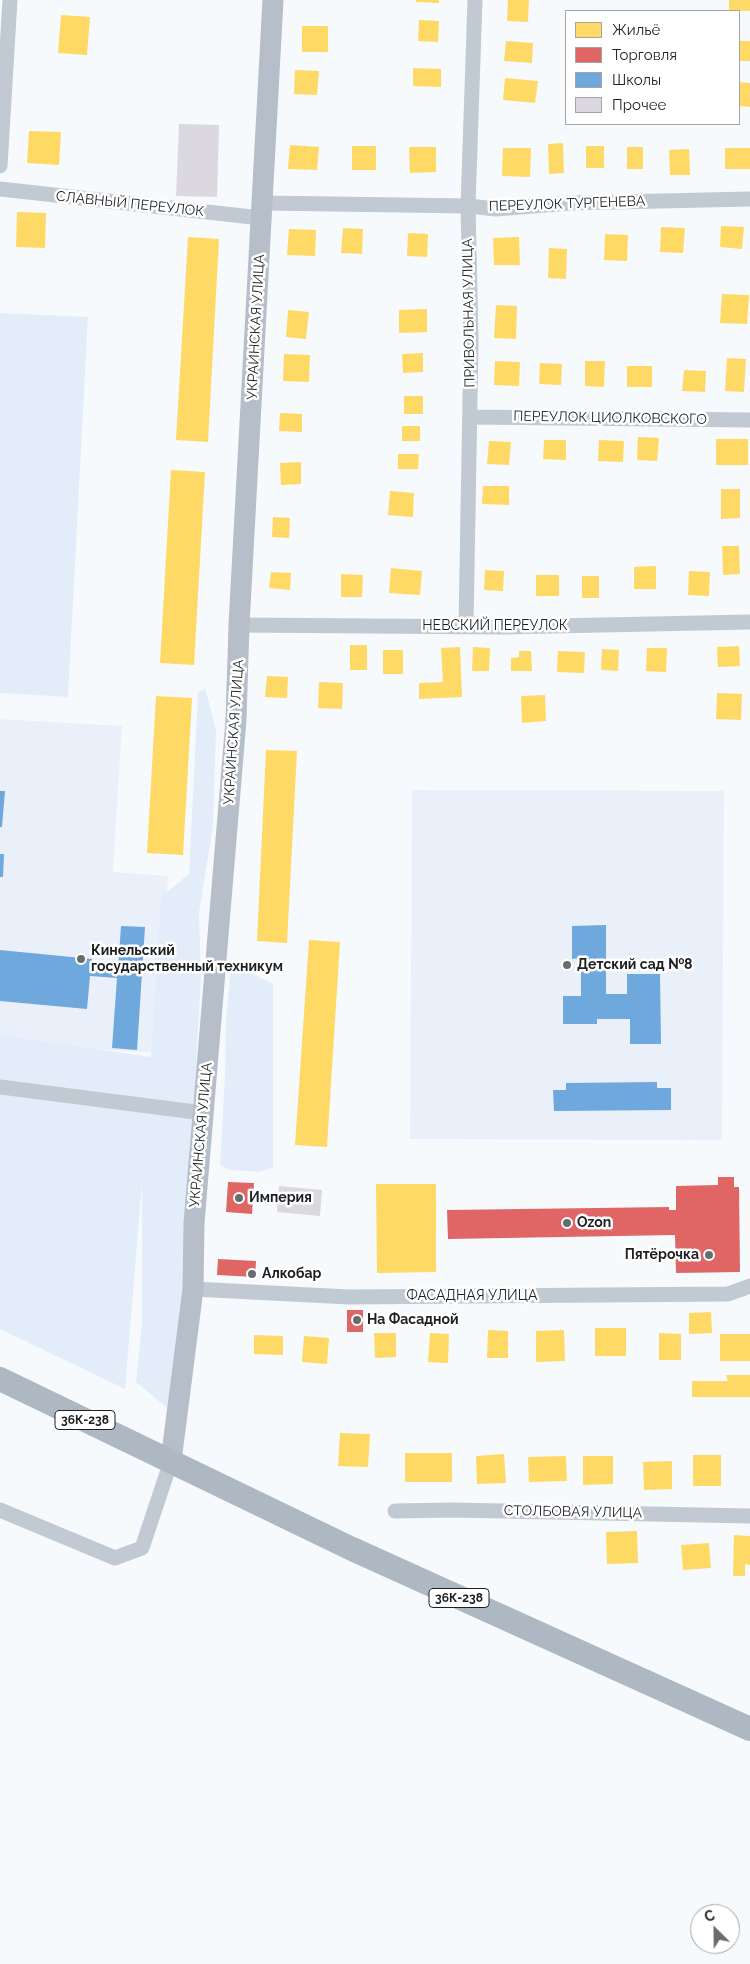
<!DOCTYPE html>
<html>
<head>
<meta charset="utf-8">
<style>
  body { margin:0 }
  #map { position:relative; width:750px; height:1964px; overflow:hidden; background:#f7fafd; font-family:Raleway,sans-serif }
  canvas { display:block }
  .legend { position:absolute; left:565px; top:10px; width:175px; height:115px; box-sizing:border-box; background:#fff; border:1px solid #a5a5a6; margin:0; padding:6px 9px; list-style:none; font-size:15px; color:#1d1f21 }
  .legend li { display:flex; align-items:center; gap:10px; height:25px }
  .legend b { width:25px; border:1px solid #a5a5a6 }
  .north { position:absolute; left:690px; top:1904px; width:50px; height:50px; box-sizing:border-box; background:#fff; border:1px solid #a5a5a6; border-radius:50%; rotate:337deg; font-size:14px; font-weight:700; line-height:20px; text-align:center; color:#1d1f21 }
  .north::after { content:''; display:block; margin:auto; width:18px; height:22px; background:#696c6e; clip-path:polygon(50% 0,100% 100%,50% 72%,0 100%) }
</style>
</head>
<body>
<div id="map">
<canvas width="750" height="1964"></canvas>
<ul class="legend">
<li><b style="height:14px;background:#ffd966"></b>Жильё</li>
<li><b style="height:14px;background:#e06666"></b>Торговля</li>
<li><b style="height:14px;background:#6fa8dc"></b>Школы</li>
<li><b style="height:14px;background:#dcd8df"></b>Прочее</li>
</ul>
<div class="north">С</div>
</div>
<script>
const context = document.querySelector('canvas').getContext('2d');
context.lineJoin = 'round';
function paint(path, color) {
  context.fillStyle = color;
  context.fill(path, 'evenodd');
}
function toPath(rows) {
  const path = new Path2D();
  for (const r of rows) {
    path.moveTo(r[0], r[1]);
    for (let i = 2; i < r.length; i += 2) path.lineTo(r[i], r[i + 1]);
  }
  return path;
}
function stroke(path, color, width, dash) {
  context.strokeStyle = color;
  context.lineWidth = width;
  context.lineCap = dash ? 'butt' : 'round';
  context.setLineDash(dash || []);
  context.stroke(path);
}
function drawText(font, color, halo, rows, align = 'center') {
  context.font = font + ' Raleway,sans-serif';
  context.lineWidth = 5;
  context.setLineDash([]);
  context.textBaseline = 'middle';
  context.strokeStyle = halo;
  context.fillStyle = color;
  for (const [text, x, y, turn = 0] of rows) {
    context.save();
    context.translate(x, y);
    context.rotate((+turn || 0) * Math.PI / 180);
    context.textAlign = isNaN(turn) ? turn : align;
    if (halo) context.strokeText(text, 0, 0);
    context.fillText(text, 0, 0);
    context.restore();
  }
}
paint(toPath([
  [0,719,122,726,113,872,168,876,157,1053,0,1043],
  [412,790,724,791,722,1140,410,1139]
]), '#eaf0fa');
paint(toPath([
  [0,313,88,317,68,697,0,693],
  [205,688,216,730,213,826,199,913,201,975,177,1416,136,1382,142,1322,142,1184,125,1389,0,1329,0,1035,151,1057,161,897,189,874,198,693],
  [231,969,251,973,273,984,273,1167,260,1172,230,1170,220,1165,225,1077,226,1018]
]), '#e3edf9');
paint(toPath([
  [416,0,439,0,439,3,416,2],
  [508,0,529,0,528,22,507,21],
  [729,0,750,0,750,11,729,11],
  [61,15,90,17,87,55,58,53],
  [419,20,439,21,438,42,418,41],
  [302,26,328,26,328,52,302,52],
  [506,41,533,43,532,63,504,61],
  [739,41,750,41,750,61,739,61],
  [413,68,441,69,441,87,413,86],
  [295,70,319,71,317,95,294,94],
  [505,78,538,81,535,103,503,100],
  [739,82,750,83,750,107,739,106],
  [29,131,61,132,59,165,27,163],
  [563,143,564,173,549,174,548,144],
  [290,145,319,147,317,170,288,169],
  [352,146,376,146,376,170,352,170],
  [586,146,604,146,604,168,586,168],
  [409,147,436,147,436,172,410,173],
  [627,147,643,147,643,169,627,169],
  [503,148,531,148,530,177,502,176],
  [725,148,750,148,750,169,725,169],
  [689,149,690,175,670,175,669,150],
  [17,212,46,213,45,248,16,247],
  [721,226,744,227,742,249,720,247],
  [661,227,685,228,683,253,660,252],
  [343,228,363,229,362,254,341,253],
  [289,229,316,230,315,256,287,255],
  [408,233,428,234,427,257,407,256],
  [605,234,628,235,627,261,604,260],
  [188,237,219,239,208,442,176,440],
  [519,237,520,265,494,265,493,238],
  [549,248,567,249,566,279,548,278],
  [722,294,749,295,747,324,720,323],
  [496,305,517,306,516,339,494,338],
  [427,309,427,332,399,333,399,310],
  [288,310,309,312,306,339,286,337],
  [423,353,423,372,403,373,402,354],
  [284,354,310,355,309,382,283,381],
  [727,358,746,359,744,392,725,391],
  [495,361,520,362,519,386,494,385],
  [585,361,605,361,604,387,585,386],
  [540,363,562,364,561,385,539,384],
  [627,366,652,366,652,387,627,387],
  [684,370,706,371,705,392,682,391],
  [404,396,423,396,423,414,404,414],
  [280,413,302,414,302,432,279,431],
  [402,426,420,426,420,441,402,441],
  [638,437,659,438,657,461,637,460],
  [716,439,748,439,748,465,716,465],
  [544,440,566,440,566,460,543,459],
  [599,440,624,441,623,462,598,461],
  [489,441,511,442,509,465,487,464],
  [398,454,419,454,418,469,398,469],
  [301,462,301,484,281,485,280,463],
  [171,470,205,472,194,665,160,663],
  [483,486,509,486,509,505,482,504],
  [721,489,740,489,740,518,721,519],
  [390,491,414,493,413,517,388,515],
  [273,517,290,518,289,538,272,537],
  [722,546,739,546,740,574,723,575],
  [656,566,656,589,634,589,634,567],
  [391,568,422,571,420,595,389,593],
  [485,570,504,571,503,591,484,590],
  [689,571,710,572,709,596,688,595],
  [271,572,291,573,290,590,269,588],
  [341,574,363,575,362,597,341,597],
  [536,575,559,575,559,596,536,596],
  [582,576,599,576,599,598,582,598],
  [350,645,367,645,367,670,350,670],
  [739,646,740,666,718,667,717,647],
  [460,647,462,697,419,699,419,683,443,682,441,648],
  [473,647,490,648,489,671,472,671],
  [647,648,667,648,666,672,646,671],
  [602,649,619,650,618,671,601,670],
  [383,650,403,650,403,674,383,674],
  [519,651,531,651,532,671,511,671,511,658,519,657],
  [558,651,585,652,584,673,557,672],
  [267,676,288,677,287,698,265,697],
  [319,682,343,683,342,709,318,708],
  [717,693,742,694,741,720,716,719],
  [545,695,546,721,522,723,521,696],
  [156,696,192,698,183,855,147,853],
  [266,750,297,751,287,943,257,941],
  [309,940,340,942,327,1147,295,1145],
  [376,1184,436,1184,436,1272,377,1273],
  [711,1312,712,1333,689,1334,689,1313],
  [595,1328,626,1328,626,1356,595,1356],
  [488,1330,508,1331,508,1358,487,1358],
  [564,1330,565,1361,536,1362,536,1331],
  [374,1333,396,1333,396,1357,375,1358],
  [430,1333,449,1334,448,1363,428,1362],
  [659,1333,681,1334,681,1360,659,1360],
  [720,1334,750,1334,750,1361,720,1361],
  [254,1335,283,1336,283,1355,254,1354],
  [304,1336,329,1338,327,1364,302,1362],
  [726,1375,750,1375,750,1397,692,1397,692,1381,728,1381],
  [340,1433,370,1434,368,1467,338,1466],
  [405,1453,452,1453,452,1482,405,1482],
  [504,1454,506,1483,477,1484,476,1456],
  [693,1455,721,1455,721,1486,693,1486],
  [566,1456,567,1481,529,1482,528,1457],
  [583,1456,613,1456,613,1484,583,1485],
  [672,1461,672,1489,644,1490,643,1462],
  [637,1531,638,1563,607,1564,606,1532],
  [734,1535,750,1536,750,1565,745,1564,745,1576,733,1576],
  [709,1543,711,1568,683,1570,681,1545]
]), '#ffd966');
paint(toPath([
  [718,1177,734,1177,734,1187,739,1187,740,1272,676,1273,675,1235,448,1239,447,1210,669,1207,669,1210,676,1210,676,1186,718,1185],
  [228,1182,254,1183,252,1214,226,1212],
  [218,1259,256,1261,255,1277,217,1275],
  [347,1310,363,1310,363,1332,347,1332]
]), '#e06666');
paint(toPath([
  [0,791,5,791,2,827,0,827],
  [0,854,4,854,3,877,0,877],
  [606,925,606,994,627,994,627,974,660,974,661,1044,630,1044,630,1019,597,1019,597,1024,563,1024,563,996,581,996,581,958,572,959,572,926],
  [121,926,145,927,137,1050,112,1048,117,978,90,976,87,1009,0,1001,0,950,92,959,91,967,118,970],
  [657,1082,657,1088,671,1088,671,1110,554,1111,553,1090,566,1090,566,1083]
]), '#6fa8dc');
paint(toPath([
  [179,124,219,125,217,197,176,196],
  [279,1186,322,1190,320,1216,277,1212]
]), '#dcd8df');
stroke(toPath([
  [0,166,10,0],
  [0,189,261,218],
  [264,203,468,206,496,209,570,203,750,199],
  [470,417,750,420],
  [239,625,503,627,750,622],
  [466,626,471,341,468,206,475,0],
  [0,1087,203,1113],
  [193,1289,349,1297,728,1294,750,1286],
  [0,1510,115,1558,142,1548,171,1461],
  [395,1511,452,1510,750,1516]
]), '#c1c9d2', 15);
stroke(toPath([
  [171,1461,193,1289,194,1223,236,720,239,625,273,0]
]), '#b6bec9', 21);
stroke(toPath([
  [0,1379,350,1548,750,1729]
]), '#adb8c3', 24);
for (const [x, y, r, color] of [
  [81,959,5,"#696c6e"],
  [567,965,5,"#696c6e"],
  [239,1198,5,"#696c6e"],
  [567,1223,5,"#696c6e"],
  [709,1255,5,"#696c6e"],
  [252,1274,5,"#696c6e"],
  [357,1320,5,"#696c6e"]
]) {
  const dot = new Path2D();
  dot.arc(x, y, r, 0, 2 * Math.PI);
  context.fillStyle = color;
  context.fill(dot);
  stroke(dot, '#fff', 2);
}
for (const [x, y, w] of [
  [85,1420,60],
  [459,1598,60]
]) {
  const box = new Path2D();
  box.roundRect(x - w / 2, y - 9.5, w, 19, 4);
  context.fillStyle = '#fff';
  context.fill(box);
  stroke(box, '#1d1f21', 1);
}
drawText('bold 12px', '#1d1f21', null, [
  ["36К-238",85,1420],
  ["36К-238",459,1598]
]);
drawText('14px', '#1d1f21', '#fff', [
  ["СЛАВНЫЙ ПЕРЕУЛОК",130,204,6],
  ["ПЕРЕУЛОК ТУРГЕНЕВА",567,204,-2],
  ["ПРИВОЛЬНАЯ УЛИЦА",469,313,-91],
  ["УКРАИНСКАЯ УЛИЦА",256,327,-87],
  ["ПЕРЕУЛОК ЦИОЛКОВСКОГО",610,418,1],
  ["НЕВСКИЙ ПЕРЕУЛОК",495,626],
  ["УКРАИНСКАЯ УЛИЦА",234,732,-86],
  ["УКРАИНСКАЯ УЛИЦА",201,1135,-85],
  ["ФАСАДНАЯ УЛИЦА",472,1296],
  ["СТОЛБОВАЯ УЛИЦА",573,1512,1]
]);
drawText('bold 14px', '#1d1f21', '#fff', [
  ["Кинельский",91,951],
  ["государственный техникум",91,967],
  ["Детский сад №8",577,965],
  ["Империя",249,1198],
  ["Ozon",577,1223],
  ["Пятёрочка",699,1255,"right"],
  ["Алкобар",262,1274],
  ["На Фасадной",367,1320]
], 'left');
</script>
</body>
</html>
